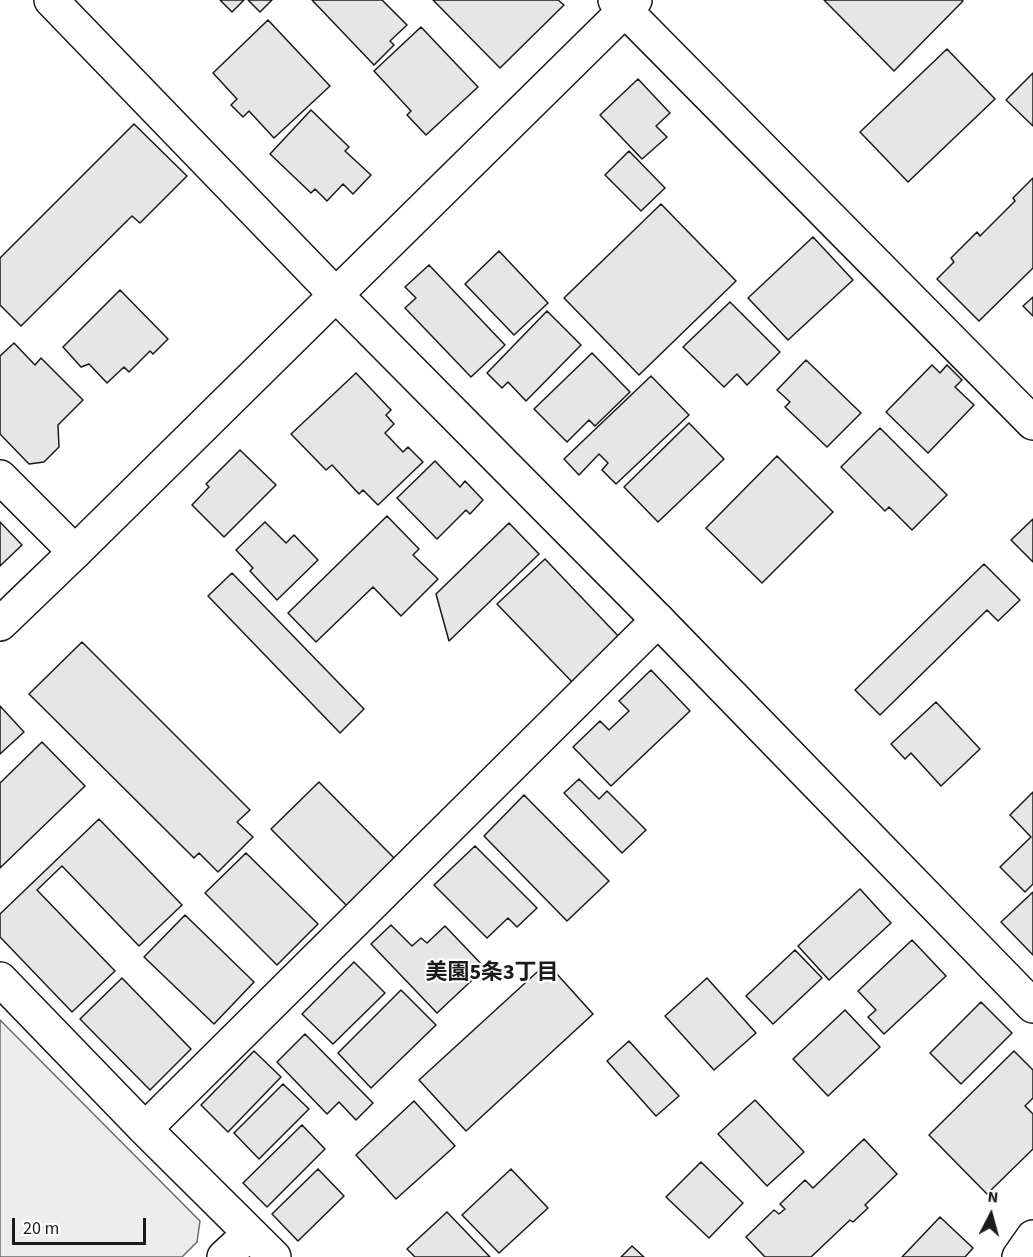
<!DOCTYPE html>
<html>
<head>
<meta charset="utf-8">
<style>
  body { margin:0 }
  #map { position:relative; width:1033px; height:1257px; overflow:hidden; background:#fff; font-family:"Source Sans 3",sans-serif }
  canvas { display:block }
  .north { position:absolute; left:961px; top:1185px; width:60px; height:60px; -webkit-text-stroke:4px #fff; paint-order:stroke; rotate:6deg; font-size:16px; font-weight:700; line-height:24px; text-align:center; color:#1a1a1a }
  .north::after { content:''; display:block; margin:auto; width:21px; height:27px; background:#1a1a1a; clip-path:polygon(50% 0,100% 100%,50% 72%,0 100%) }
  .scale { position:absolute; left:12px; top:1218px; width:134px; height:27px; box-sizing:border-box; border:3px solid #1a1a1a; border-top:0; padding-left:8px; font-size:18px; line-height:21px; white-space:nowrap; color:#1a1a1a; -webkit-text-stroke:4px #fff; paint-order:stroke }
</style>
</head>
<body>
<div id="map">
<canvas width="1033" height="1257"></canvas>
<div class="north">N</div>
<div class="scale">20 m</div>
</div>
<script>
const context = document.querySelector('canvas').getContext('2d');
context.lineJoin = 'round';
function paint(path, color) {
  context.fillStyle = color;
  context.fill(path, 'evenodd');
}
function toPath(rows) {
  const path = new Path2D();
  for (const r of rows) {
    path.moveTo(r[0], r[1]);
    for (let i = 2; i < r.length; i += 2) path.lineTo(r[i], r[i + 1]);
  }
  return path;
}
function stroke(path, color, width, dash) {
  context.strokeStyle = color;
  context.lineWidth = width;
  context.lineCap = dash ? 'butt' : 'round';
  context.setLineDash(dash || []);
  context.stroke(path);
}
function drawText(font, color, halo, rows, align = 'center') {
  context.font = font + ' "Source Sans 3","Noto Sans JP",sans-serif';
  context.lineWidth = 4.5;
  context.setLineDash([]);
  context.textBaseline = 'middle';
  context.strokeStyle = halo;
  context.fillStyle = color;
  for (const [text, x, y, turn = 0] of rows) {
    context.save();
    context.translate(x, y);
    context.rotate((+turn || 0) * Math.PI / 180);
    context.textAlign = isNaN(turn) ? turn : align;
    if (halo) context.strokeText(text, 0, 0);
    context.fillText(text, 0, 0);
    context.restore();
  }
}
const green = toPath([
  [0,1020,200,1221,197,1242,182,1257,0,1257,0,1020]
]);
paint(green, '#ededed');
stroke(green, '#6a6a6a', 1.5);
const building = toPath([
  [220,0,244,0,232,12,220,0],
  [248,0,272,0,260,12,248,0],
  [312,0,382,0,407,25,390,41,394,45,374,65,312,0],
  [433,0,558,0,564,5,500,68,433,0],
  [824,0,962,0,963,1,894,71,824,0],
  [268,20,330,86,274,138,249,111,243,117,231,105,237,99,213,73,268,20],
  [421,27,478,87,426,135,407,115,411,111,374,71,421,27],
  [947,49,995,99,908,182,860,132,947,49],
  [1033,73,1033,126,1006,100,1033,73],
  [638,79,670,113,656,126,667,137,642,159,600,115,638,79],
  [311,110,349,147,345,151,371,175,353,194,343,184,327,201,315,189,311,193,270,154,311,110],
  [134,124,187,176,140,223,132,216,21,326,0,305,0,258,134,124],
  [629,151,665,188,641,211,605,175,629,151],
  [1033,178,1033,268,979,321,937,279,954,262,951,258,977,232,980,236,1015,201,1013,198,1033,178],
  [661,204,736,281,639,375,564,298,661,204],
  [813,237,853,280,788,340,748,298,813,237],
  [499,251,548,303,514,335,465,284,499,251],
  [429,265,505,345,471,377,405,308,416,298,405,287,429,265],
  [120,290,168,339,153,354,150,351,129,372,124,367,107,383,89,364,81,367,63,347,120,290],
  [1033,297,1033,316,1023,306,1033,297],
  [730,302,780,352,747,385,737,374,724,387,683,347,730,302],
  [547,311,581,345,526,401,508,382,502,388,487,373,547,311],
  [14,343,35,365,41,358,83,400,58,425,59,447,44,462,29,464,0,434,0,356,14,343],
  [592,353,630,392,595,426,589,420,567,442,534,409,592,353],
  [806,360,861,413,827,447,785,407,790,402,777,390,806,360],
  [932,365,940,373,947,365,962,380,955,387,974,405,928,453,886,412,932,365],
  [356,373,391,410,386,415,394,424,385,433,403,452,408,447,423,462,378,505,363,490,359,494,332,465,326,470,291,434,356,373],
  [651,376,689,415,616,484,602,470,608,463,599,454,579,475,564,459,651,376],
  [689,423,724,459,658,522,624,487,689,423],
  [880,428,947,495,912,530,889,507,885,511,841,467,880,428],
  [240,450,276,485,224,537,192,505,209,487,206,484,240,450],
  [777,456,833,512,762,583,706,528,777,456],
  [435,461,460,487,465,481,483,500,470,514,466,510,437,539,397,498,435,461],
  [387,516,419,549,413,555,438,579,401,616,373,587,316,642,288,613,387,516],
  [1033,519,1033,562,1011,540,1033,519],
  [0,522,22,545,0,566,0,522],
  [265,522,286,543,294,535,318,560,277,600,250,571,253,568,236,550,265,522],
  [509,523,539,554,449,641,436,594,509,523],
  [545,559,622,640,575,685,497,604,545,559],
  [984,564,1020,600,998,621,987,610,880,715,855,690,984,564],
  [232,573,364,709,340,733,208,596,232,573],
  [82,642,250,810,237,822,253,837,218,872,199,853,194,858,29,694,82,642],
  [651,670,690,711,611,786,573,747,600,721,609,730,629,711,619,701,651,670],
  [936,702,980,749,941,786,911,753,905,759,891,744,936,702],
  [0,706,24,732,0,754,0,706],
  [42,742,85,786,0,868,0,783,42,742],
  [579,779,599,799,607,791,646,830,622,853,564,793,579,779],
  [319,782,397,861,349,908,271,829,319,782],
  [1033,792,1033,884,1025,892,1000,867,1031,837,1010,815,1033,792],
  [524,795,609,881,567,921,484,836,524,795],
  [99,819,182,905,139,946,62,866,37,890,115,971,72,1012,0,937,0,914,99,819],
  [475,846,537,908,517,927,508,918,487,938,434,885,475,846],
  [246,853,318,924,277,965,205,893,246,853],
  [860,889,891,923,829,980,798,946,860,889],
  [1033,892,1033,955,1001,922,1033,892],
  [185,915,254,982,214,1024,144,957,185,915],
  [391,925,412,946,421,938,427,943,445,926,485,968,437,1013,371,944,391,925],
  [912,940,946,976,884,1034,868,1017,876,1010,858,991,912,940],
  [795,950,822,978,773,1024,746,996,795,950],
  [354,962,385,993,333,1044,302,1014,354,962],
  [547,963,593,1014,466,1131,419,1080,547,963],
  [122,978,191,1049,150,1090,80,1019,122,978],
  [707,978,756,1033,714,1070,665,1016,707,978],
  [401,990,436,1025,371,1088,338,1053,401,990],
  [981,1002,1012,1033,961,1084,930,1053,981,1002],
  [845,1010,880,1047,828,1096,793,1059,845,1010],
  [305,1034,373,1103,356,1120,339,1102,327,1114,277,1062,305,1034],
  [629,1041,679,1096,656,1116,607,1061,629,1041],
  [254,1051,281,1077,228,1132,201,1105,254,1051],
  [1014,1051,1033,1070,1033,1098,1025,1106,1033,1114,1033,1149,987,1194,929,1135,1014,1051],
  [283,1084,309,1109,259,1159,234,1133,283,1084],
  [755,1100,804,1152,767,1186,718,1134,755,1100],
  [414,1101,455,1146,396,1199,356,1155,414,1101],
  [302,1125,325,1149,267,1207,243,1183,302,1125],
  [864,1139,897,1174,865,1205,868,1208,853,1222,850,1220,811,1257,765,1257,746,1237,774,1210,779,1214,785,1209,780,1204,805,1180,813,1188,864,1139],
  [701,1162,743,1203,709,1238,666,1197,701,1162],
  [318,1169,344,1196,298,1241,272,1214,318,1169],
  [511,1169,548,1208,499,1253,462,1215,511,1169],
  [447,1212,490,1257,415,1257,407,1249,447,1212],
  [940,1217,973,1248,965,1257,902,1257,940,1217],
  [632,1246,644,1257,621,1257,632,1246]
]);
paint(building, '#e6e6e6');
stroke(building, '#1a1a1a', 1.5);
const minor = toPath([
  [615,0,1033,423],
  [0,477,75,552],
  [0,979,145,1129,274,1257],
  [145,1129,658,620],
  [224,1257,250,1233],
  [1019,1257,1033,1237]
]);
const tertiary = toPath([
  [51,0,336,295,658,620,1033,1006],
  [0,624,75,552,635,0]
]);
stroke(minor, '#1a1a1a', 36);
stroke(tertiary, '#1a1a1a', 36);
stroke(minor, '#fff', 33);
stroke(tertiary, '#fff', 33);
drawText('bold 22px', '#1a1a1a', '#fff', [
  ["美園5条3丁目",492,974]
]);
</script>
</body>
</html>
